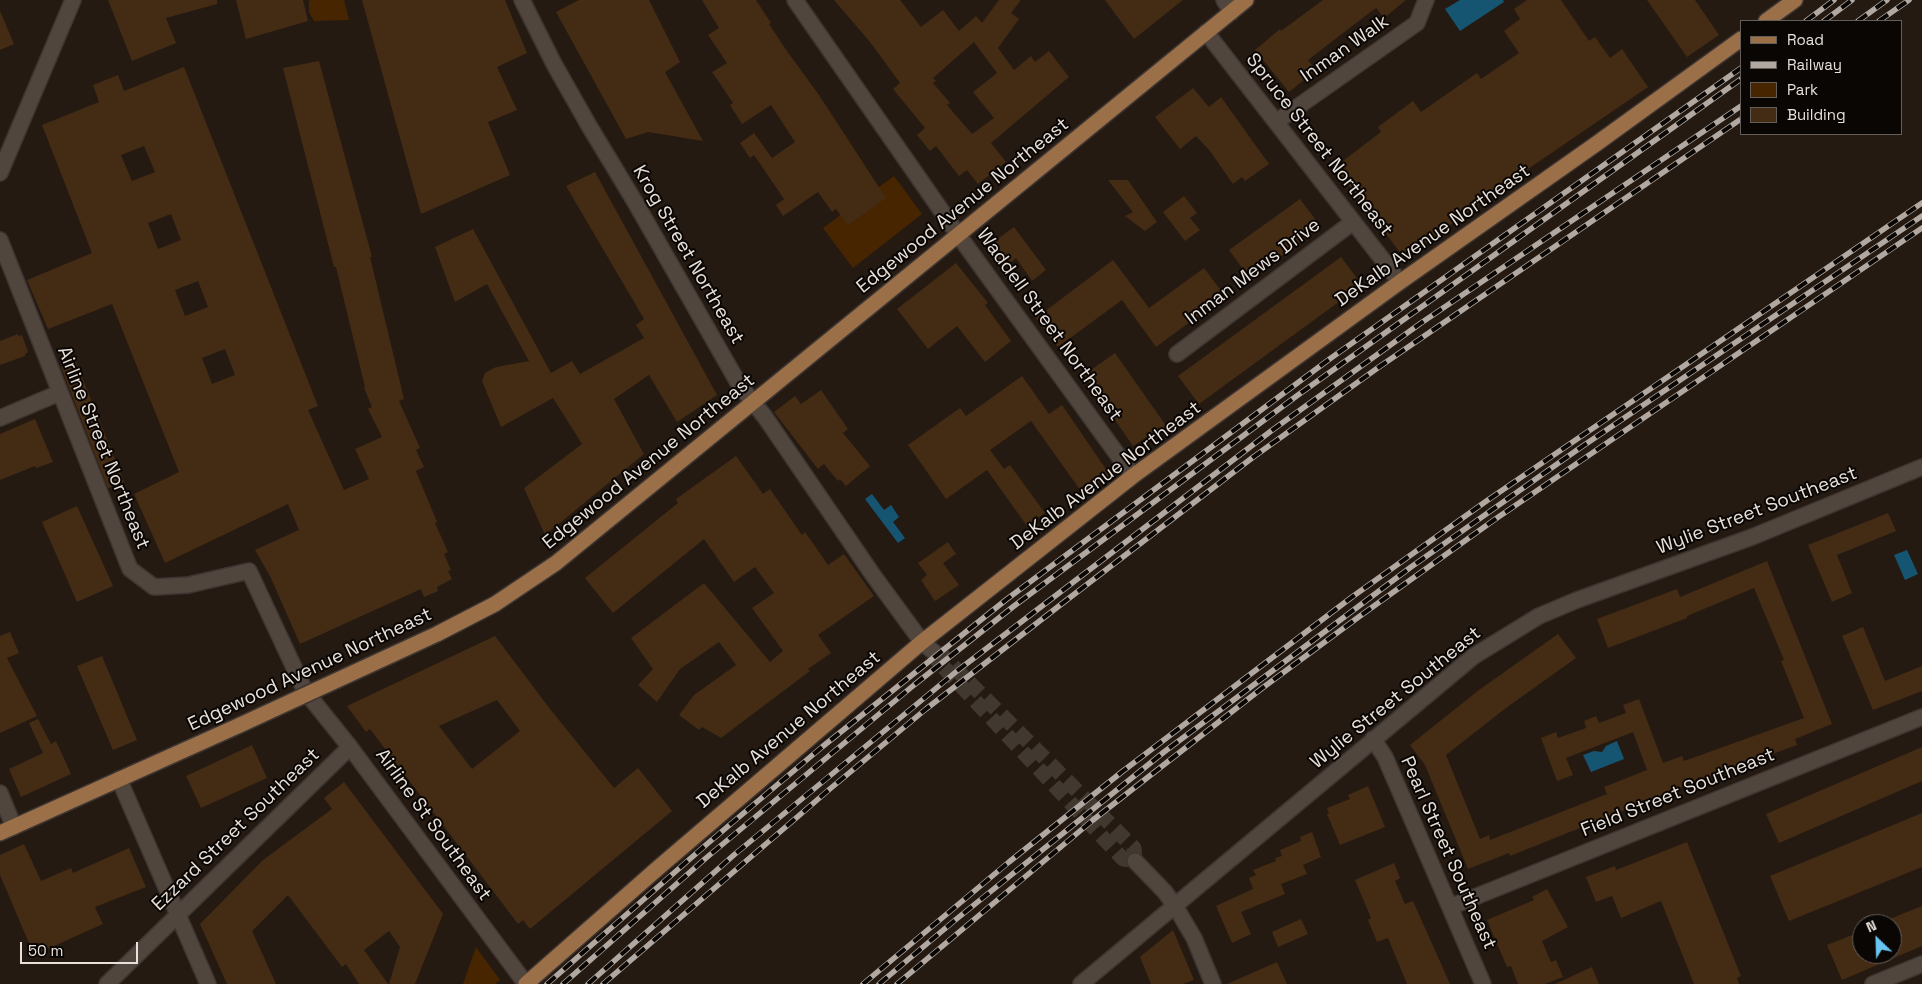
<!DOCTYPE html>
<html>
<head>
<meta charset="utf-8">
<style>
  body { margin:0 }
  #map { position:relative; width:1922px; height:984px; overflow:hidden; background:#241a12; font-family:"Space Grotesk",sans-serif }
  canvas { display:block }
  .legend { position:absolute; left:1740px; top:20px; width:162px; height:115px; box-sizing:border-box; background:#0a0604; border:1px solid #635e5a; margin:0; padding:6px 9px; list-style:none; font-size:15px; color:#e8e1db }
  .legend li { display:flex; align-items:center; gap:10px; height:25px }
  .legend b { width:25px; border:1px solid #635e5a }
  .north { position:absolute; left:1852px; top:914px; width:50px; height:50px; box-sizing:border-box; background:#0a0604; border:1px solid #635e5a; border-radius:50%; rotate:336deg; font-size:14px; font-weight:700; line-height:20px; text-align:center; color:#e8e1db }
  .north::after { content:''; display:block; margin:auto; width:18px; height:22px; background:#68c4f0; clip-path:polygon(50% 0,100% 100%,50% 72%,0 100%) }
  .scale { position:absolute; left:20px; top:942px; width:118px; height:22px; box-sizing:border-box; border:2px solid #e8e1db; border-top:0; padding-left:6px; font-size:15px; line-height:18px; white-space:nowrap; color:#e8e1db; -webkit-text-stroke:4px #0a0604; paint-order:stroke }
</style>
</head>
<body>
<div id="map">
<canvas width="1922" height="984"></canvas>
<ul class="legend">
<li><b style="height:6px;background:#9b6f47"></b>Road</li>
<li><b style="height:6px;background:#b0a8a1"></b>Railway</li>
<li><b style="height:14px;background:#472500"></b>Park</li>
<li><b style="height:14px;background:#442b14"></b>Building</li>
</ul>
<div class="north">N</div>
<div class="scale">50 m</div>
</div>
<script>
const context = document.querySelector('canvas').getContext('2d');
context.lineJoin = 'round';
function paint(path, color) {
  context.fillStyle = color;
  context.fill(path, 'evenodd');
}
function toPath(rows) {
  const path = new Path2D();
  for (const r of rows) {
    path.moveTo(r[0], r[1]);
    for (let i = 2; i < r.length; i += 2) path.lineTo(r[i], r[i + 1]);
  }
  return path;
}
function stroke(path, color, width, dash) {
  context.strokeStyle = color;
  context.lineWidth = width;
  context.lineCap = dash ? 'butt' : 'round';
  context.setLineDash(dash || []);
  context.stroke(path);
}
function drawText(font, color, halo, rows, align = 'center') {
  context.font = font + ' "Space Grotesk",sans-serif';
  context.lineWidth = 4;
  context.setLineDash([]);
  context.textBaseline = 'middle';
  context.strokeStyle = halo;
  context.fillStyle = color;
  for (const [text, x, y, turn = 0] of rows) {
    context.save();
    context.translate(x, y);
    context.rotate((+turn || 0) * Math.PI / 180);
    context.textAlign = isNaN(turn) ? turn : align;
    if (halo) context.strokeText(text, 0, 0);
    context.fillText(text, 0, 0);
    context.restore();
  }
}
paint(toPath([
  [309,0,344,0,349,20,314,21,309,12],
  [894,176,922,214,853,268,823,228],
  [476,947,500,980,495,984,463,984]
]), '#472500');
paint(toPath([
  [1460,0,1503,0,1504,2,1460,31,1445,9],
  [872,494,884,510,891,505,899,517,893,522,905,538,898,543,865,499],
  [1907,550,1918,574,1905,580,1894,555],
  [1617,741,1624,759,1591,772,1583,755,1594,751,1602,752,1606,746]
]), '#155571');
paint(toPath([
  [108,0,217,0,217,4,166,18,176,43,132,61],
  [236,0,303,0,308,21,246,39],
  [362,0,505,0,527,53,497,67,517,110,488,122,510,175,421,214],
  [579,0,649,0,680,62,665,72,703,141,648,132,626,139,556,12],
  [702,0,756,0,771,23,769,24,787,51,819,95,886,198,848,225,836,209,832,212,818,192,783,216,776,205,784,199,754,155,750,158,740,143,754,133,772,158,795,142,771,105,742,124,730,105,733,103,712,72,727,63,708,35,719,28],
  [834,0,900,0,921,27,943,10,959,31,976,16,982,23,999,0,1021,0,1011,13,1019,19,998,48,1014,70,1031,56,1035,62,1049,51,1069,77,991,143,1006,162,978,184,967,170,959,176,936,146,930,151,917,135,925,128,893,89,900,83,870,42],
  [974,42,997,73,973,92,994,118,972,134,947,105,950,103,933,83,936,81,933,78],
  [1105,0,1183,0,1134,39],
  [1323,0,1406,0,1384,18,1376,8,1339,36,1308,60,1316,70,1289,92,1255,50,1280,29,1281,31],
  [1527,0,1561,0,1589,41,1595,37,1610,58,1622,49,1648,87,1493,193,1405,259,1335,167,1381,132,1378,127,1413,101,1421,112,1477,73,1481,79,1519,53,1504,31,1520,19,1514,9],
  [1647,0,1695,0,1719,35,1687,57],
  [0,11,14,44,0,50],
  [319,61,372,257,370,257,404,399,399,401,420,448,416,450,424,467,416,471,437,522,435,523,448,552,444,554,451,570,448,571,452,579,437,587,438,591,424,597,421,589,300,644,270,576,255,550,299,530,288,504,165,563,134,494,179,472,112,304,48,329,27,280,92,253,42,125,99,102,93,85,118,75,124,91,184,67,318,406,308,410,344,490,369,479,355,449,382,437,368,409,372,407,364,388,365,387,336,267,334,267,283,68],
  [144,146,155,172,132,181,121,155],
  [171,214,181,240,158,249,148,223],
  [198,281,208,307,185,316,175,290],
  [225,349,235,375,212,384,202,358],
  [1193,88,1209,107,1221,97,1269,164,1245,181,1242,177,1233,184,1210,151,1196,136,1180,149,1155,117],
  [595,172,717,395,677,422,649,375,614,399,644,454,545,535,524,488,582,444,553,398,501,427,482,381,485,373,496,367,529,361,487,284,455,302,435,247,473,229,551,373,572,361,580,374,644,338,636,325,644,319,566,186],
  [1108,180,1128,180,1157,222,1145,231,1125,216,1133,212],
  [1184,196,1197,213,1190,218,1200,230,1185,241,1163,212],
  [1300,199,1321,227,1250,279,1229,250],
  [1014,227,1046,270,1032,281,1016,258,1004,268,988,246],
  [1341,257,1362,285,1199,404,1178,376],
  [1113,260,1149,308,1204,268,1225,296,1156,347,1122,300,1058,347,1036,318],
  [956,263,988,303,985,305,1011,341,985,362,957,326,928,349,897,309],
  [18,334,18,336,22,335,28,352,25,354,25,356,0,365,0,341],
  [1115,353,1167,427,1151,438,1150,435,1133,446,1084,375],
  [76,362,124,482,108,488,61,367],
  [1022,376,1049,414,1062,405,1110,475,1083,494,1031,421,990,450,1004,469,1010,465,1045,513,1027,526,987,470,946,499,908,445,960,408,966,416],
  [821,390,848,429,843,433,870,466,846,486,840,479,838,481,824,464,818,469,774,412,795,396,801,404],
  [35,419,53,462,36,468,35,466,0,480,0,434],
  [736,456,763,494,770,489,802,535,805,532,828,565,844,554,874,596,818,635,831,653,808,669,810,671,721,738,702,727,699,730,679,715,694,695,736,665,719,642,680,669,657,702,638,685,653,669,631,638,704,583,770,662,783,651,752,608,774,593,755,567,734,582,704,539,613,613,585,578,678,503,676,499],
  [77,506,113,586,77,602,42,522],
  [1888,513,1896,531,1837,555,1852,593,1832,602,1808,545],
  [948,542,956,554,943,563,959,585,935,601,921,580,927,575,918,563],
  [1767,561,1832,724,1795,739,1797,745,1692,783,1510,856,1509,853,1468,869,1425,765,1410,745,1479,690,1558,634,1576,658,1506,708,1446,755,1480,839,1489,835,1490,840,1607,794,1604,787,1647,770,1633,732,1566,758,1573,775,1557,781,1541,738,1556,732,1558,738,1586,728,1584,721,1596,716,1599,723,1626,713,1623,705,1639,699,1663,763,1682,756,1684,761,1804,718,1781,661,1784,660,1754,588,1687,616,1687,618,1608,648,1597,619,1677,589,1680,597],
  [1863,627,1885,681,1922,666,1922,691,1873,710,1842,636],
  [10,632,19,653,7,658,37,716,0,733,0,636],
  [495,636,550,709,614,788,638,768,672,811,530,929,523,920,518,924,370,729,366,732,347,706],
  [497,700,520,731,472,769,439,726],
  [102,656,137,740,113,750,77,666],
  [38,719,51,744,56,741,71,774,21,797,9,769,43,753,29,723],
  [252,745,267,778,201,808,186,776],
  [1922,747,1922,781,1779,843,1766,814],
  [344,782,443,914,415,984,389,984,400,947,389,931,364,950,388,984,359,984,346,964,342,967,288,895,252,931,276,984,227,984,200,924,263,860,332,809,324,798],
  [1368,786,1385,827,1340,845,1327,814,1329,814,1327,808,1350,799,1348,795],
  [1922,813,1922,867,1789,921,1770,876],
  [1312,832,1321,857,1303,865,1307,874,1281,884,1285,894,1241,912,1251,934,1232,943,1216,906,1253,889,1249,878,1256,875,1253,870,1276,861,1275,858,1282,856,1280,850,1301,841,1300,837],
  [1687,842,1741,976,1737,978,1739,984,1694,984,1661,901,1621,918,1612,896,1596,902,1586,877,1615,866,1616,870],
  [24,844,41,881,71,868,73,873,129,848,146,887,95,907,103,924,34,955,0,875,0,855],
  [1394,863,1400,878,1395,881,1405,904,1413,901,1450,984,1407,984,1388,938,1377,942,1368,920,1371,918,1355,880],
  [1547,889,1568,927,1542,941,1551,962,1556,960,1563,977,1545,984,1518,984,1511,966,1507,967,1487,920,1534,900,1532,897],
  [1922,906,1922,946,1842,980,1827,945,1862,931,1862,954,1892,954,1892,918],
  [1301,919,1308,934,1278,947,1272,932],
  [1173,930,1194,980,1183,984,1151,984,1140,957],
  [1277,962,1287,984,1227,984],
  [1592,967,1599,984,1555,984,1581,972]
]), '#442b14');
stroke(toPath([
  [935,653,941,654,1134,848,1135,861,1123,859,936,659,935,653]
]), '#413830', 15, [15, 8]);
const minor = toPath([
  [522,0,554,64,588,124,635,202,740,386,765,417,873,575,922,642,935,653],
  [795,0,959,236,1133,476],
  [1224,0,1232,12],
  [1206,32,1400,282],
  [1276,122,1417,23,1426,0],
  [0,173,73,0],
  [0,240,130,569,154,587,188,585,249,571,305,691,350,747,526,984],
  [1177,354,1353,222],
  [0,418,59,393],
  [1373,739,1385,757,1483,984],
  [119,779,208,984],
  [0,793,14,827],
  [1135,861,1165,892,1175,906,1194,938,1213,984],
  [1450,907,1922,717],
  [107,984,350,747],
  [1081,984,1474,656,1539,616,1577,600,1752,537,1922,467],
  [1873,984,1922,964]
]);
const major = toPath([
  [1766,21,1795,0],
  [437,634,495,604,556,563,1246,0],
  [0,833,240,725],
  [526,984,658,868,922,642,1133,476,1400,282,1596,144,1741,39]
]);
stroke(minor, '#3d3532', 18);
stroke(major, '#3d3532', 18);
stroke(minor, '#51463d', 15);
stroke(major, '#9b6f47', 15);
const rail = toPath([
  [1806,21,1834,0],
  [1824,21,1852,0],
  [1858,21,1887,0],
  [1879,21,1909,0],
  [547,984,707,844,822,747,1007,599,1331,358,1741,68],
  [563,984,706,858,914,685,1014,606,1298,395,1741,79],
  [588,984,735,854,957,671,1271,431,1421,323,1741,106],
  [603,984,831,788,926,709,1068,599,1252,458,1379,367,1741,119],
  [863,984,1009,862,1123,771,1352,597,1485,502,1922,203],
  [879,984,954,921,1164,752,1411,567,1577,450,1922,216],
  [897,984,1093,820,1261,689,1360,616,1494,520,1922,228]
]);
stroke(rail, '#b0a8a1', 5.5);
stroke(rail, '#0a0604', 4, [11]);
const majorBridge = toPath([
  [240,725,437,634]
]);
stroke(majorBridge, '#3d3532', 18, []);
stroke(majorBridge, '#9b6f47', 15);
drawText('19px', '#e8e1db', '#0a0604', [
  ["Inman Walk",1345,49,-35],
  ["Spruce Street Northeast",1319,145,52],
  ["Edgewood Avenue Northeast",963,206,-39],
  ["DeKalb Avenue Northeast",1433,236,-35],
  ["Krog Street Northeast",688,255,60],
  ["Inman Mews Drive",1253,272,-37],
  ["Waddell Street Northeast",1049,325,54],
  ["Airline Street Northeast",103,448,68],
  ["Edgewood Avenue Northeast",649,462,-39],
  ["DeKalb Avenue Northeast",1106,476,-37],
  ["Wylie Street Southeast",1757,511,-21],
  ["Edgewood Avenue Northeast",310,670,-25],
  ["Wylie Street Southeast",1396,698,-39],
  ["DeKalb Avenue Northeast",789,730,-40],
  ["Field Street Southeast",1678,793,-22],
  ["Airline St Southeast",433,825,54],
  ["Ezzard Street Southeast",236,830,-44],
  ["Pearl Street Southeast",1448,853,66]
]);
</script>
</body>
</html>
